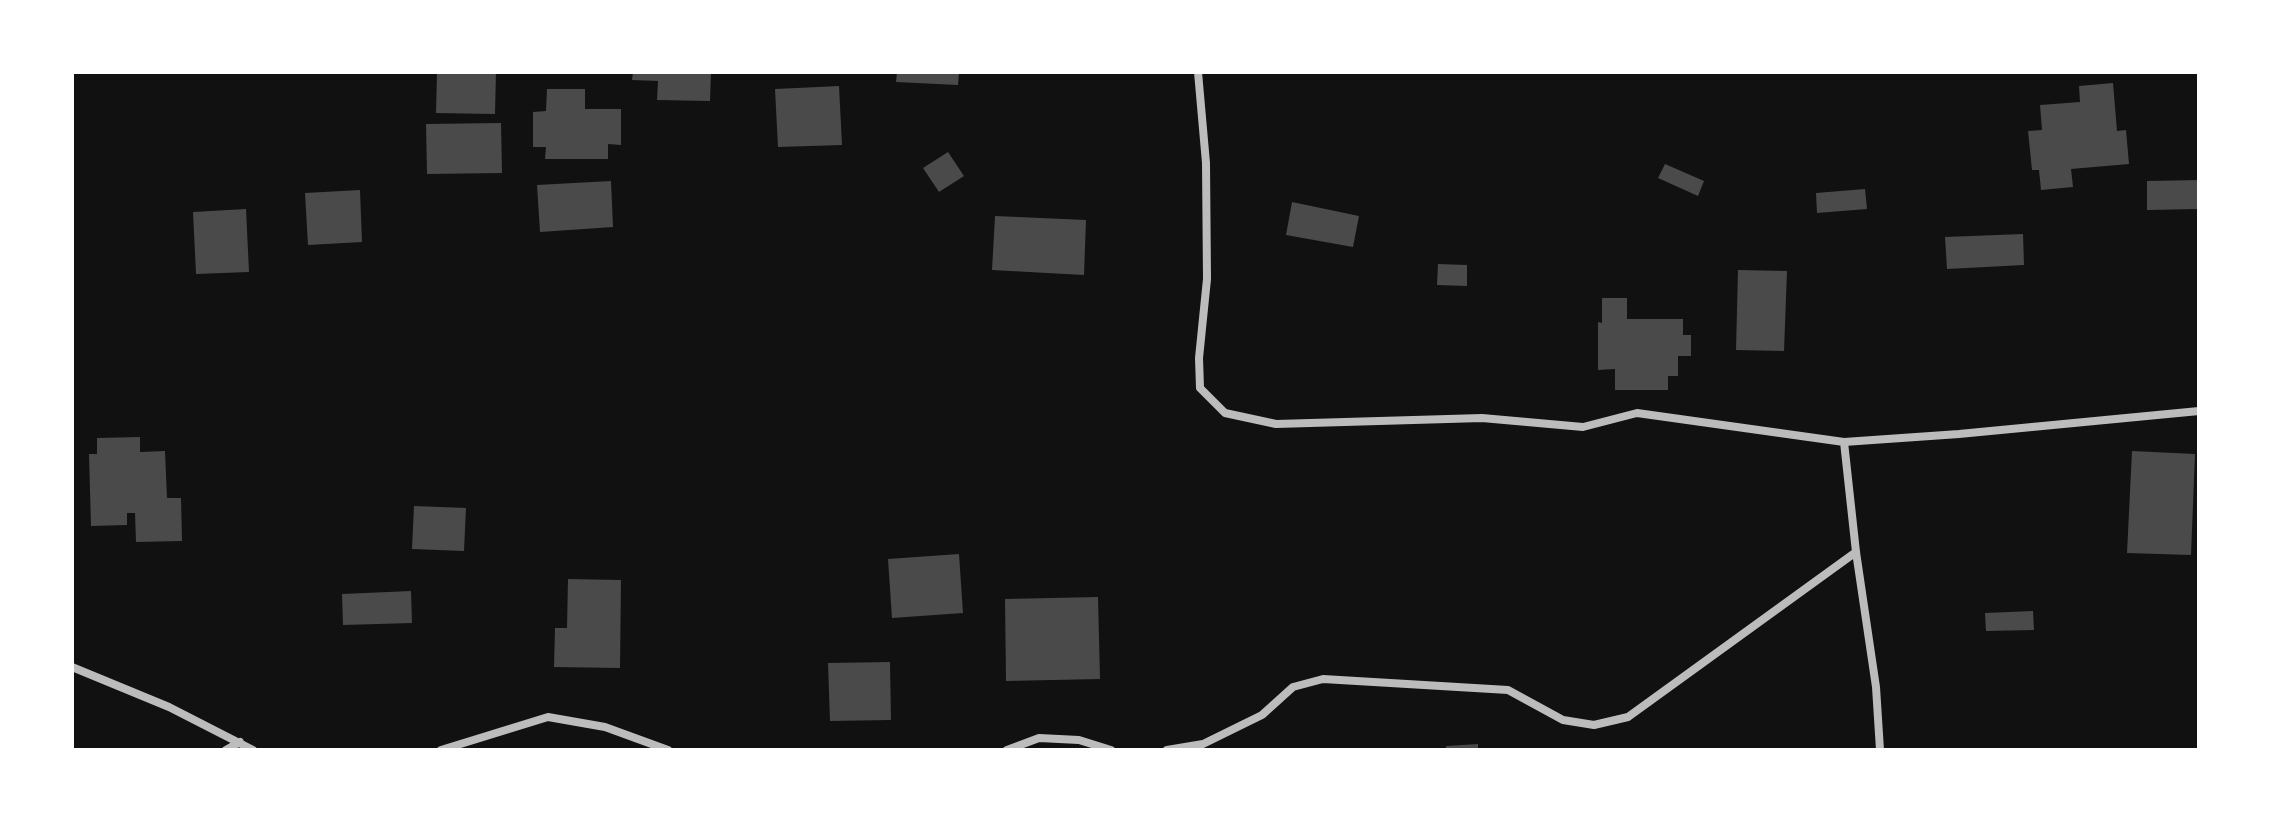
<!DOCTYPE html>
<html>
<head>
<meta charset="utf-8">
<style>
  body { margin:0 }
  #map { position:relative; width:2271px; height:822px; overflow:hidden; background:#111; font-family:"Roboto Condensed",sans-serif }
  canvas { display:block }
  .frame { position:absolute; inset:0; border:74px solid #fff; pointer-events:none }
</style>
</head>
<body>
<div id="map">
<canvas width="2271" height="822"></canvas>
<div class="frame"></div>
</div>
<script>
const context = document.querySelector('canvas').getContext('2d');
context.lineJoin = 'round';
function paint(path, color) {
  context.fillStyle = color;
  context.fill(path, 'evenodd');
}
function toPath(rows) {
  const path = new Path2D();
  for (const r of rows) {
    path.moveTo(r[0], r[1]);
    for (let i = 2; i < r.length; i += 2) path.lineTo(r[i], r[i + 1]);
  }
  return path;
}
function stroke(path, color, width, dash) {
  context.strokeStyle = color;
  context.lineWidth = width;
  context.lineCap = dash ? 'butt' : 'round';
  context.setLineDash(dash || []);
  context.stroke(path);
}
paint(toPath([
  [437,72,496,72,495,114,436,113],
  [633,72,711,72,710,101,657,100,658,81,632,80],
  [897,72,959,72,958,85,896,82],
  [2113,83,2117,131,2126,130,2129,164,2071,169,2073,187,2041,190,2039,170,2032,170,2028,131,2042,130,2040,105,2080,102,2079,86],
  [839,86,842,145,778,147,775,89],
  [547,89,585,89,585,109,621,109,621,145,608,144,608,159,545,159,546,147,533,147,533,112,546,111],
  [501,123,502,173,427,174,426,124],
  [948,152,964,176,939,192,923,168],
  [1665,164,1704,181,1698,196,1658,178],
  [2199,180,2199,209,2147,210,2147,181],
  [611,181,613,227,540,232,537,185],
  [1865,189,1867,209,1817,213,1816,193],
  [360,190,362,242,308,245,305,193],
  [1292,202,1359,216,1353,247,1286,235],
  [246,209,249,272,196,274,193,212],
  [995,216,1086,220,1084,275,992,270],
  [2023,234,2024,265,1947,269,1945,237],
  [1438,264,1467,265,1467,286,1437,285],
  [1738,270,1787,271,1784,351,1736,350],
  [1602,298,1627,298,1627,319,1683,319,1683,335,1691,335,1691,356,1678,356,1678,376,1668,376,1668,390,1615,390,1615,369,1598,370,1598,322,1602,323],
  [140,437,140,452,165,451,167,498,181,498,182,541,136,542,135,513,127,513,127,525,91,526,89,454,97,454,97,438],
  [2132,451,2195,454,2191,555,2127,553],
  [414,506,466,508,464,551,412,549],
  [959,554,963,613,892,618,888,559],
  [568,579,621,580,620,668,554,667,555,628,567,628],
  [411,591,412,623,343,625,342,594],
  [1098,597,1100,679,1006,681,1005,599],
  [2033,611,2034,630,1986,631,1985,613],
  [890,662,891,720,830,721,828,663],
  [1478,744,1478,750,1446,750,1446,746]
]), '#4a4a4a');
stroke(toPath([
  [1198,72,1206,163,1207,279,1199,358,1200,388,1225,413,1276,424,1482,418,1583,427,1637,413,1844,442],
  [72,667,169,707,253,750],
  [226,750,240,742],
  [441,750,548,717,605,727,668,750],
  [1007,750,1039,738,1079,740,1111,750],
  [1167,750,1203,744,1262,715,1293,687,1323,679,1508,690,1563,720,1594,725,1628,717,1856,552],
  [1880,750,1876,687,1856,552,1844,442,1959,434,2199,411]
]), '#bcbcbc', 8);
</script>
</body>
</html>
